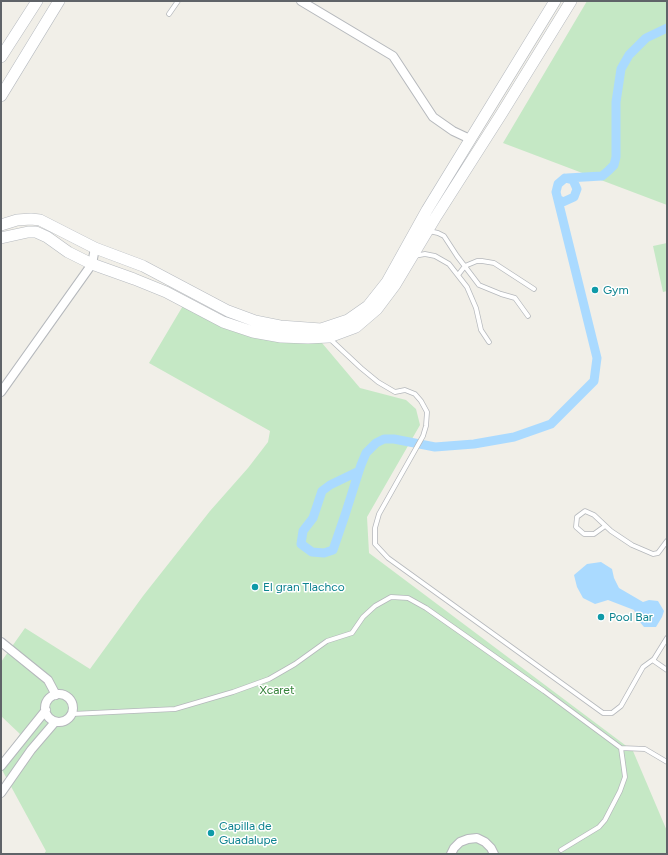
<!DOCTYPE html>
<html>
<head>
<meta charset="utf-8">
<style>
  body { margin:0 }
  #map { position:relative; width:668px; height:855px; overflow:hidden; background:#f1efe8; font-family:Figtree,sans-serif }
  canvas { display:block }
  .frame { position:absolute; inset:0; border:2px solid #5f6368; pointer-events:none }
</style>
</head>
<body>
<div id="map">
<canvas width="668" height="855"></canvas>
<div class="frame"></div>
</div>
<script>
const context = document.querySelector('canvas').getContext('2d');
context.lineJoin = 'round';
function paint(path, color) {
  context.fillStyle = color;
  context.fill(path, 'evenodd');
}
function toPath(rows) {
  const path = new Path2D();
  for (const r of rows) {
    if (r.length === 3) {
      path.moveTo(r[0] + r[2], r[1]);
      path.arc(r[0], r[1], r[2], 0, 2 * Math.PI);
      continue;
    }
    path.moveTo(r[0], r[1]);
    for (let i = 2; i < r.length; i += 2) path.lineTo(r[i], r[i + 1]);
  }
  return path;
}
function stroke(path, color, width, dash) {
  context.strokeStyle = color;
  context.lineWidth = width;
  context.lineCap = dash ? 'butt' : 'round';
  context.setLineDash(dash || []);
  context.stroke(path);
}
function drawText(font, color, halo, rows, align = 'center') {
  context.font = font + ' Figtree,sans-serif';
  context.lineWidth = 3;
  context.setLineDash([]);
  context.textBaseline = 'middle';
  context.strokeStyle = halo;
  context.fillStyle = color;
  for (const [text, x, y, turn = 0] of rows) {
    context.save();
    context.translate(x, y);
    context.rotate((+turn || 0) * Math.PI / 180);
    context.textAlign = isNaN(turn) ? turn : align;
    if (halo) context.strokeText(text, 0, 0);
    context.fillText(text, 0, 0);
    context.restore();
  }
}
paint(toPath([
  [587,1,667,1,667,205,503,143],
  [667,243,667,291,663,292,653,246],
  [184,304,220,324,306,342,322,343,360,388,406,400,416,409,420,425,367,517,369,553,633,751,667,831,667,854,44,854,46,851,1,768,1,764,20,734,1,716,1,662,25,628,90,669,143,596,210,511,248,468,268,442,270,431,149,363]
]), '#c5e8c5');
paint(toPath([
  [601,562,612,569,614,578,619,588,643,602,649,600,658,601,664,611,662,617,656,627,644,627,639,621,634,610,608,600,595,604,583,598,577,587,574,575,587,564]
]), '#aadaff');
stroke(toPath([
  [567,178,602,176,608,171,614,165,616,157,616,102,621,69,629,55,646,38,667,28],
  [359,471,330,485,322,491,313,518,303,531,301,544,312,552,324,553,333,550,345,515,359,471,361,465,366,453,376,443,384,439,394,439,435,447,474,444,514,437,551,424,594,381,597,358,556,192,558,184,565,178,573,180,577,189,574,197,563,202,558,199]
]), '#aadaff', 9);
const lane = toPath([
  [169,14,178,1],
  [429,231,438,233,444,236,457,256,479,285,501,294,515,298,528,316],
  [414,256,425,254,435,256,449,264,467,287,476,308,481,330,489,342],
  [458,275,465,266,477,261,482,261,494,263,534,289],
  [330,339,361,368,378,382,395,392,405,390,415,394,421,401,427,412,426,426,423,436,379,514,375,528,375,544,388,558,603,713,612,713,621,706,643,667,654,659],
  [605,526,594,534,584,534,576,527,577,517,585,511,594,515,611,531,632,545,653,554,658,553,667,541],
  [667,638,654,659,654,661,667,670],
  [72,714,175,709,233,692,269,679,295,664,327,641,352,633,363,617,375,606,391,597,408,598,426,608,544,691,621,748,645,749,667,762],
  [561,850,599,827,605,820,620,791,625,777,621,748]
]);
const street = toPath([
  [301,1,393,56,433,117,453,131,470,139],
  [1,392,92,264,95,248],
  [1,642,48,680,56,695],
  [59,708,14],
  [1,766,46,710],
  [1,793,31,750,55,722],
  [451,854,454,848,460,842,468,839,477,838,485,842,491,848,494,854]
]);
const secondary = toPath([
  [1,57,37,1],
  [1,96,59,1],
  [1,225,17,220,31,219,40,220,95,248,143,266,228,311,255,321,280,326,321,329,348,320,368,306,387,282,427,210,555,1],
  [1,238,28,232,36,232,47,237,68,252,92,264,134,279,166,292,223,322,253,332,281,337,308,338,329,337,356,327,377,309,395,285,437,215,502,113,571,1]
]);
stroke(lane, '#b5b8bc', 5.5);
stroke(street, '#b5b8bc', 10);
stroke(secondary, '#b6babf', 12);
stroke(lane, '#fff', 4);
stroke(street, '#fff', 8);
stroke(secondary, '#fff', 11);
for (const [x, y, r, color] of [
  [595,290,4,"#0f9aa8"],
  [255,587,4,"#0f9aa8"],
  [601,617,4,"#0f9aa8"],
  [211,833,4,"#0f9aa8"]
]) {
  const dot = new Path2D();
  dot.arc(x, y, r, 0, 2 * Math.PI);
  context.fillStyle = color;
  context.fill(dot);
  stroke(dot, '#fff', 1.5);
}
drawText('12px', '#0d838f', '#fff', [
  ["Gym",603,290],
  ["El gran Tlachco",263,587],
  ["Pool Bar",609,617],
  ["Capilla de",219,826],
  ["Guadalupe",219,840]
], 'left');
drawText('12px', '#348238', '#fff', [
  ["Xcaret",277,690]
]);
</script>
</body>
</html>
